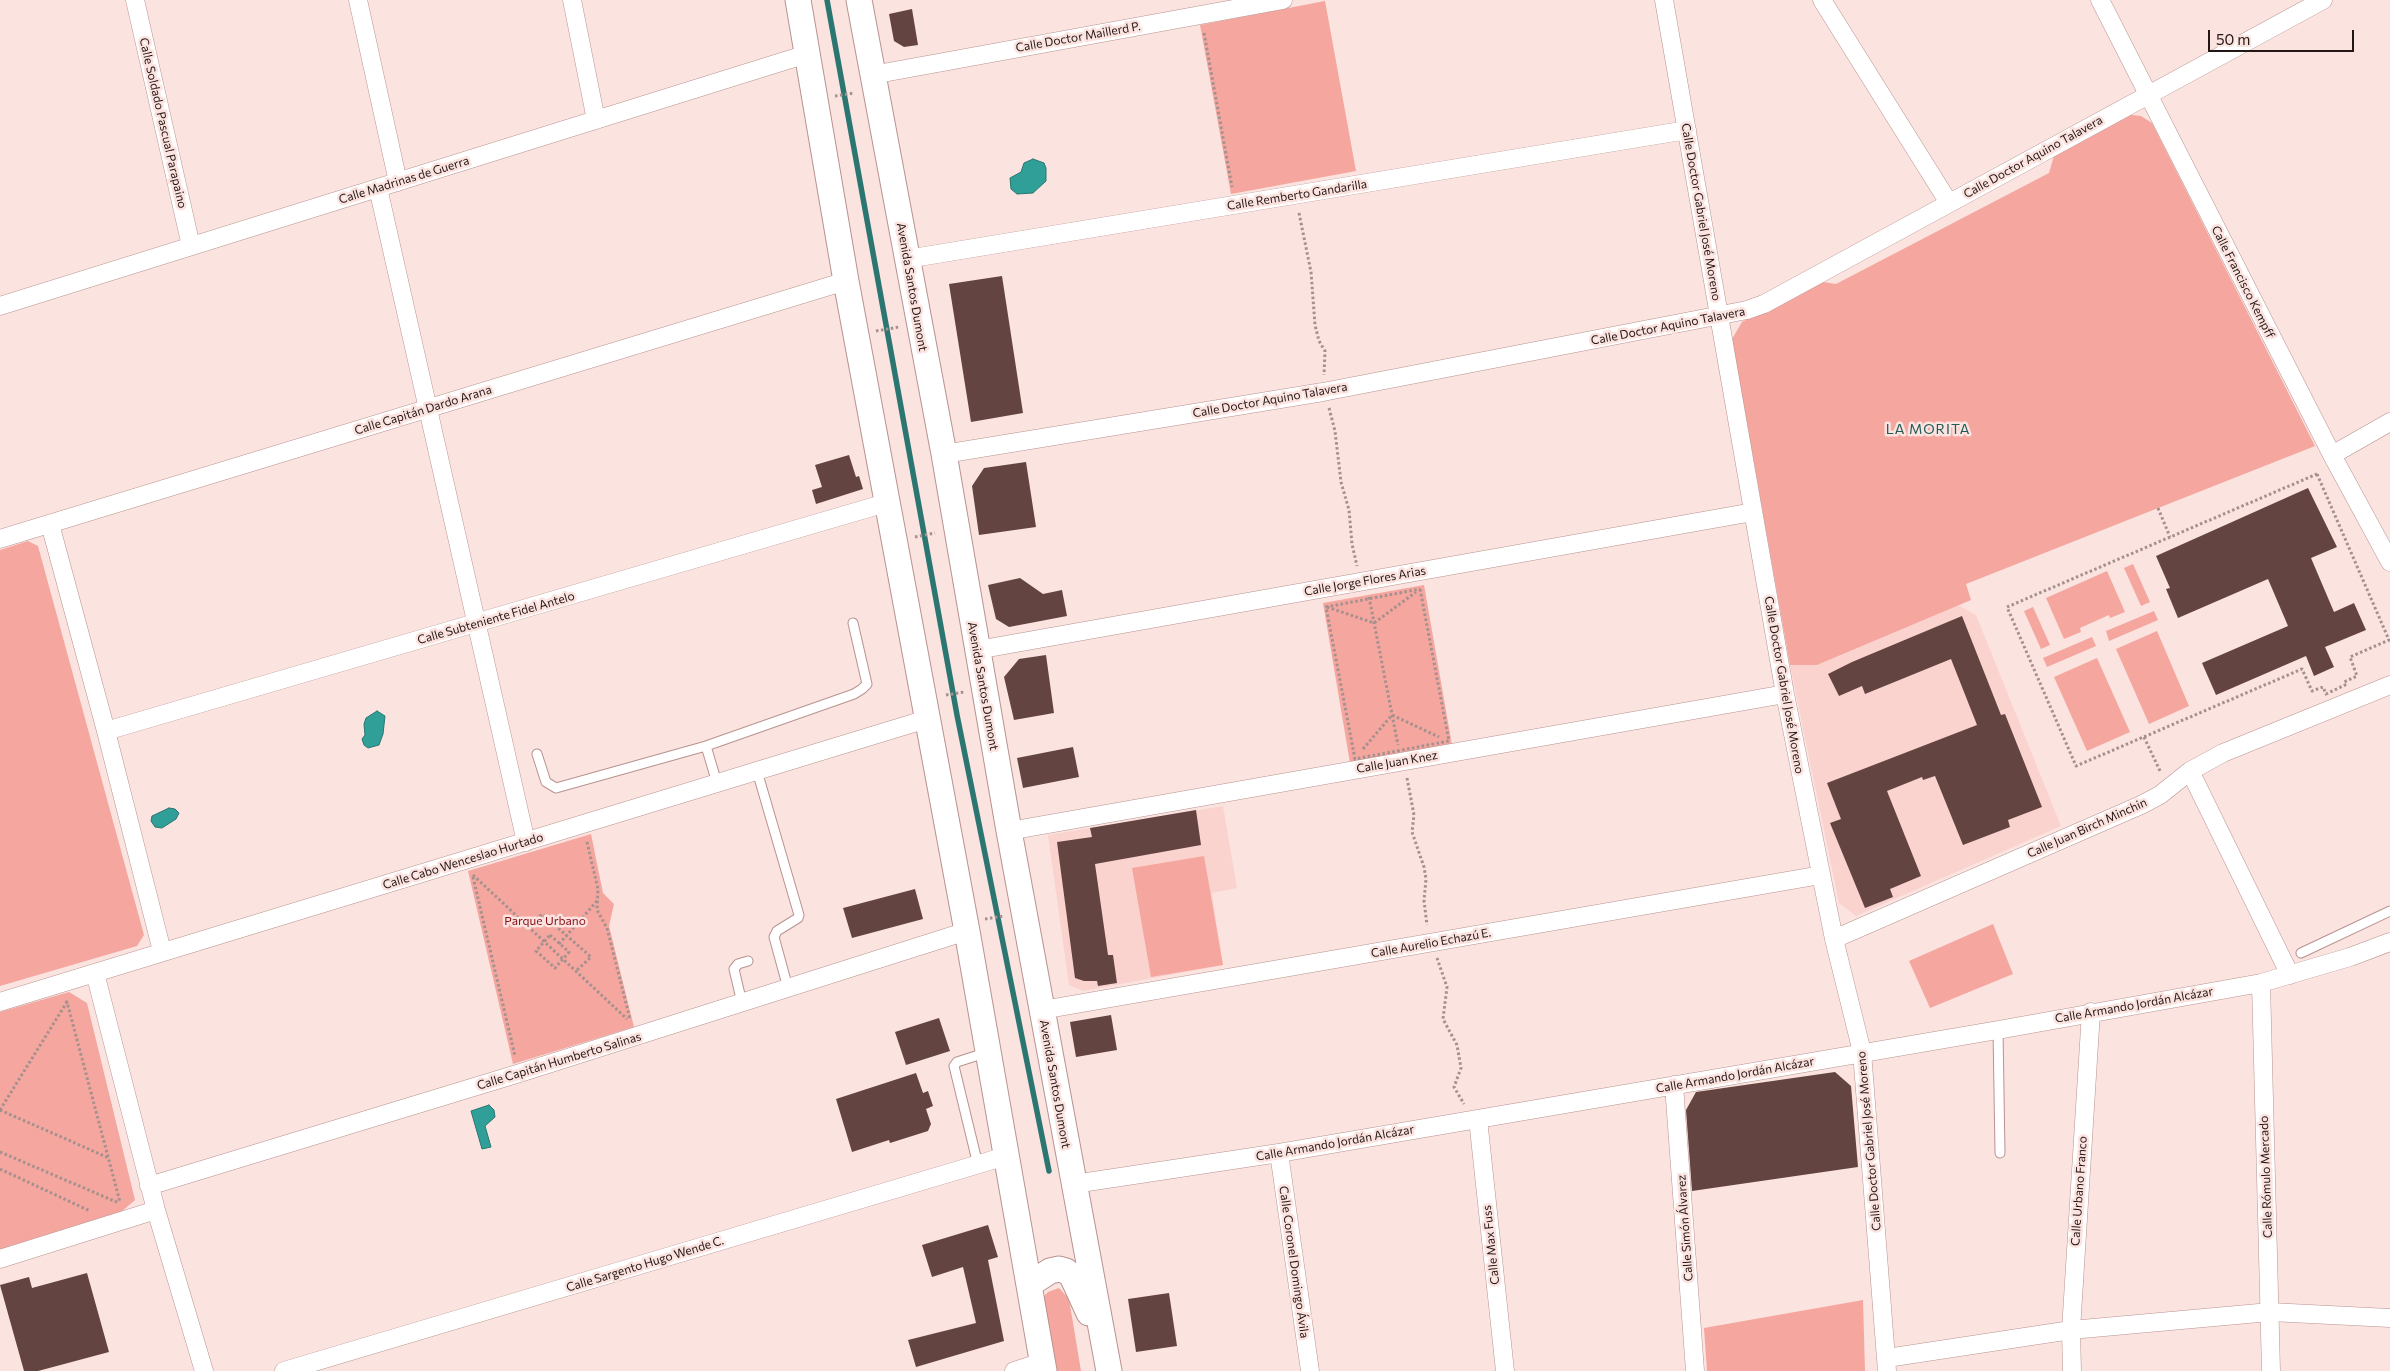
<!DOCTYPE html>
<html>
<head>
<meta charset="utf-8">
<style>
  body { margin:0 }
  #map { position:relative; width:2390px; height:1371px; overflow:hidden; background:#fbe3e0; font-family:Commissioner,sans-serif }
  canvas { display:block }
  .scale { position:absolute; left:2208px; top:30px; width:146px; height:22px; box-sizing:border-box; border:2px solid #241615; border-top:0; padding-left:6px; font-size:15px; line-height:18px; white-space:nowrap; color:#241615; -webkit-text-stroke:4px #fbe3e0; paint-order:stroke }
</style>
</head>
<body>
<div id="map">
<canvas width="2390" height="1371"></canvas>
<div class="scale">50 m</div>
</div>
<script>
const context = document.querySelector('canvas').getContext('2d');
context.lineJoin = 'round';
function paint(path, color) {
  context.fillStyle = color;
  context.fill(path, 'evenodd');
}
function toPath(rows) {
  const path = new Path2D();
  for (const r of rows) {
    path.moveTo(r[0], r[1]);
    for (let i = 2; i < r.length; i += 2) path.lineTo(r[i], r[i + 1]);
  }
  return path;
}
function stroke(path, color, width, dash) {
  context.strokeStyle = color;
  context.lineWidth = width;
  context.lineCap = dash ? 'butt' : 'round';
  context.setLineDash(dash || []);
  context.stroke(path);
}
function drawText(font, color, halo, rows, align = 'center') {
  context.font = font + ' Commissioner,sans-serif';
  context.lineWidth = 5;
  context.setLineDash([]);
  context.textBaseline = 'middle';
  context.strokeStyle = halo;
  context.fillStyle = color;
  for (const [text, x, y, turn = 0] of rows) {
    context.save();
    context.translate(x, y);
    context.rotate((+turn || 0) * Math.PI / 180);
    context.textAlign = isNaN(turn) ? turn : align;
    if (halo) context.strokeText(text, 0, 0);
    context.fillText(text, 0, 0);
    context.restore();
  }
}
paint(toPath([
  [1958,605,1976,615,2061,826,1856,916,1839,903,1790,665,1817,665],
  [1223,806,1237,888,1212,893,1223,965,1083,991,1069,985,1048,835]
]), '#fad3cf');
paint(toPath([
  [1325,1,1356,171,1231,194,1200,25],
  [2124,114,2141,116,2152,123,2315,446,1966,584,1971,600,1817,665,1790,665,1732,339,1742,322,1817,281,1836,284,2049,173,2056,149],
  [28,541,38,546,144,935,137,946,0,986,0,550],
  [2133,564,2150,602,2141,606,2124,568],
  [2107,571,2125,612,2110,618,2109,615,2080,628,2081,632,2064,639,2046,598],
  [1424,585,1452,745,1350,763,1323,603],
  [2033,607,2050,645,2041,649,2024,611],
  [2154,611,2158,620,2109,641,2106,631],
  [2157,631,2189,706,2149,724,2116,649],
  [2092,637,2096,646,2047,667,2043,658],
  [2097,658,2130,732,2087,751,2054,677],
  [591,834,603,893,614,904,609,926,634,1027,513,1064,468,871],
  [1204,856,1223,965,1151,977,1132,868],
  [1993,924,2013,974,1930,1008,1909,961],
  [69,992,87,1003,135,1200,121,1212,0,1250,0,1012],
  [1059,1288,1069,1299,1081,1371,1055,1371,1043,1297,1048,1292],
  [1863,1300,1865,1371,1707,1371,1704,1328]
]), '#f5a69e');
const water = toPath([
  [1033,159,1044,163,1046,168,1046,181,1033,193,1017,194,1011,189,1010,178,1021,172,1024,163,1033,159],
  [377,711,385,716,383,734,379,745,368,748,364,745,362,739,365,735,364,724,366,718,377,711],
  [169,808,175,809,179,813,176,819,162,828,155,827,151,821,152,816,169,808],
  [489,1105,494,1110,495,1117,485,1126,491,1147,482,1149,471,1111,489,1105]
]);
paint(water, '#2f9f98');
stroke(water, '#2c7671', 1);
stroke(toPath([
  [827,0,957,715,1049,1171]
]), '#2c7671', 5.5);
paint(toPath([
  [912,9,918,45,904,47,894,41,889,14],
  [1002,276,1023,413,971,422,949,284],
  [849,455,856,477,859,476,863,489,816,504,812,490,822,487,815,465],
  [1026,462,1036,527,979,535,972,486,984,468],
  [2308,488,2337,547,2311,558,2334,612,2354,603,2366,630,2325,647,2334,667,2314,676,2306,656,2216,695,2202,663,2288,626,2268,579,2178,618,2166,589,2170,588,2156,556],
  [1020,578,1043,594,1062,590,1067,616,1009,627,996,619,988,585],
  [1962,616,2001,715,2005,714,2042,807,2008,820,2010,827,1963,845,1935,776,1923,780,1922,777,1887,791,1921,876,1890,889,1893,897,1865,908,1830,823,1841,819,1827,783,1977,725,1951,659,1865,694,1862,686,1839,696,1828,674,1852,662],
  [1046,655,1054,713,1014,720,1004,677,1019,659],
  [1073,747,1079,777,1023,788,1017,758],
  [1196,810,1201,845,1095,864,1108,955,1113,955,1117,983,1098,986,1097,981,1084,981,1075,978,1057,842,1092,837,1090,828],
  [915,889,923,919,852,938,843,908],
  [1111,1015,1117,1050,1076,1057,1070,1022],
  [939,1018,950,1051,906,1065,895,1032],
  [1835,1072,1851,1086,1858,1167,1692,1191,1686,1110,1696,1092],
  [916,1073,923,1093,928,1091,933,1106,926,1109,931,1124,928,1131,890,1143,889,1140,852,1152,836,1099],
  [988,1225,998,1257,988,1260,1004,1341,916,1367,908,1340,976,1323,963,1267,932,1277,922,1245],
  [87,1273,109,1352,38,1371,24,1371,0,1285,29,1277,32,1288],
  [1169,1293,1177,1346,1136,1352,1128,1299]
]), '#644441');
const lane = toPath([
  [537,754,546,782,556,788,706,746],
  [757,771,799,915,798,918,777,931,774,937,788,988],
  [717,783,706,746,854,694,862,689,867,684,853,623],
  [2301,953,2390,911],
  [742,1003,734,969,738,964,748,961],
  [1998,1030,2000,1153],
  [978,1165,954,1066,957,1062,988,1052]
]);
const street = toPath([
  [135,0,191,246],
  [358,0,398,182],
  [572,0,596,120],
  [1664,0,1785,694,1834,939,1862,1052,1887,1371],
  [1822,0,1949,203],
  [2100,0,2332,455,2390,562],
  [872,75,1283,0],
  [378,188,526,842],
  [907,259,1687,130],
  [0,306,807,54],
  [944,454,1323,392,1747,310,1764,304,2323,0],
  [2332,455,2390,422],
  [50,524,106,731,162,951],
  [0,539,846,281],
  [977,650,1753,512],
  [106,731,886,503],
  [2190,771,2290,975],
  [1009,831,1785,694],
  [1834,939,2141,805,2160,795,2190,771,2223,753,2390,685],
  [95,973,156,1210,204,1371],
  [2261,983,2271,1371],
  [0,1002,927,719],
  [1042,1010,1821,875],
  [1674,1085,1695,1371],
  [1478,1119,1505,1371],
  [1279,1153,1310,1371],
  [1074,1184,1279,1153,1998,1030,2261,983,2350,957,2390,942],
  [149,1186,520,1073,967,931],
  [0,1259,156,1210],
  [1887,1358,2071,1330,2270,1312,2390,1318],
  [284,1371,1006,1156],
  [1014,1371,1042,1362],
  [2072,1371,2071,1330,2091,1012]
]);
const secondary = toPath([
  [798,0,846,281,967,931,1044,1371],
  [859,0,944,454,1009,831,1109,1371],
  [1030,1284,1050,1271,1059,1269,1066,1271,1072,1276,1089,1313]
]);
stroke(lane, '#b8938f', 11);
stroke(street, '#b8938f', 19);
stroke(secondary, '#b8938f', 27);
stroke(toPath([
  [1204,33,1232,187],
  [835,96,854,93],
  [1299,213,1311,272,1315,325,1319,341,1325,351,1324,375],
  [876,331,899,327],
  [1329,408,1335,431,1341,482,1349,510,1352,544,1357,566],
  [2317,474,2389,640,2350,657,2357,676,2344,682,2345,685,2326,694,2323,687,2312,691,2302,669,2076,766,2007,607,2317,474],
  [2158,508,2170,537],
  [915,537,935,533],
  [1420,589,1449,741,1355,759,1326,607,1420,589],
  [1369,597,1398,745],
  [1327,607,1374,623,1416,592],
  [946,695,964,692],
  [2144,737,2161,773],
  [1363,749,1392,715,1439,737],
  [1407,778,1414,815,1412,832,1424,867,1426,879,1424,901,1427,925],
  [587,842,598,889,597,910,607,928,630,1019],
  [473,875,627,1019],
  [473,877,515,1056],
  [985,919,1004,916],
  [529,927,542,914,591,957,576,971],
  [550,935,569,952,555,968,536,951,550,935],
  [559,944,597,901],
  [1437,958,1447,987,1443,1019,1457,1045,1461,1068,1454,1087,1464,1104],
  [65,1002,67,1002,120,1202],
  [0,1110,67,1002],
  [0,1110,109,1158],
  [0,1152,119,1203],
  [0,1169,90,1211]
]), '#a4908e', 3, [2.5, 2.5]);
stroke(lane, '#fff', 9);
stroke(street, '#fff', 18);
stroke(secondary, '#fff', 25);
drawText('12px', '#241615', '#fbe3e0', [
  ["Calle Doctor Maillerd P.",1078,37,-10],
  ["Calle Soldado Pascual Parapaino",163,123,77],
  ["Calle Doctor Aquino Talavera",2033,157,-29],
  ["Calle Madrinas de Guerra",404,180,-17],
  ["Calle Remberto Gandarilla",1297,195,-9],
  ["Calle Doctor Gabriel José Moreno",1701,212,80],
  ["Calle Francisco Kempff",2243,282,63],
  ["Avenida Santos Dumont",912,287,80],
  ["Calle Doctor Aquino Talavera",1668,326,-11],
  ["Calle Doctor Aquino Talavera",1270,400,-10],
  ["Calle Capitán Dardo Arana",423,410,-17],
  ["Calle Jorge Flores Arias",1365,581,-10],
  ["Calle Subteniente Fidel Antelo",496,618,-16],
  ["Calle Doctor Gabriel José Moreno",1784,685,80],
  ["Avenida Santos Dumont",983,686,80],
  ["Calle Juan Knez",1397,762,-10],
  ["Calle Juan Birch Minchin",2087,828,-24],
  ["Calle Cabo Wenceslao Hurtado",463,861,-17],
  ["Calle Aurelio Echazú E.",1431,943,-10],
  ["Calle Armando Jordán Alcázar",2134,1005,-10],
  ["Calle Capitán Humberto Salinas",559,1061,-17],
  ["Calle Armando Jordán Alcázar",1735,1075,-10],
  ["Avenida Santos Dumont",1055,1084,80],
  ["Calle Doctor Gabriel José Moreno",1869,1141,-95],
  ["Calle Armando Jordán Alcázar",1335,1143,-10],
  ["Calle Rómulo Mercado",2266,1177,-92],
  ["Calle Urbano Franco",2079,1191,-86],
  ["Calle Simón Álvarez",1685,1228,-94],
  ["Calle Max Fuss",1491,1245,-96],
  ["Calle Coronel Domingo Ávila",1294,1262,82],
  ["Calle Sargento Hugo Wende C.",645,1264,-17]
]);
drawText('12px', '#870d16', '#fbe3e0', [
  ["Parque Urbano",545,921]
]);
context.letterSpacing = '1px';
drawText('14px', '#215a56', '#fbe3e0', [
  ["LA MORITA",1928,429]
]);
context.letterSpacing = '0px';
</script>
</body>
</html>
